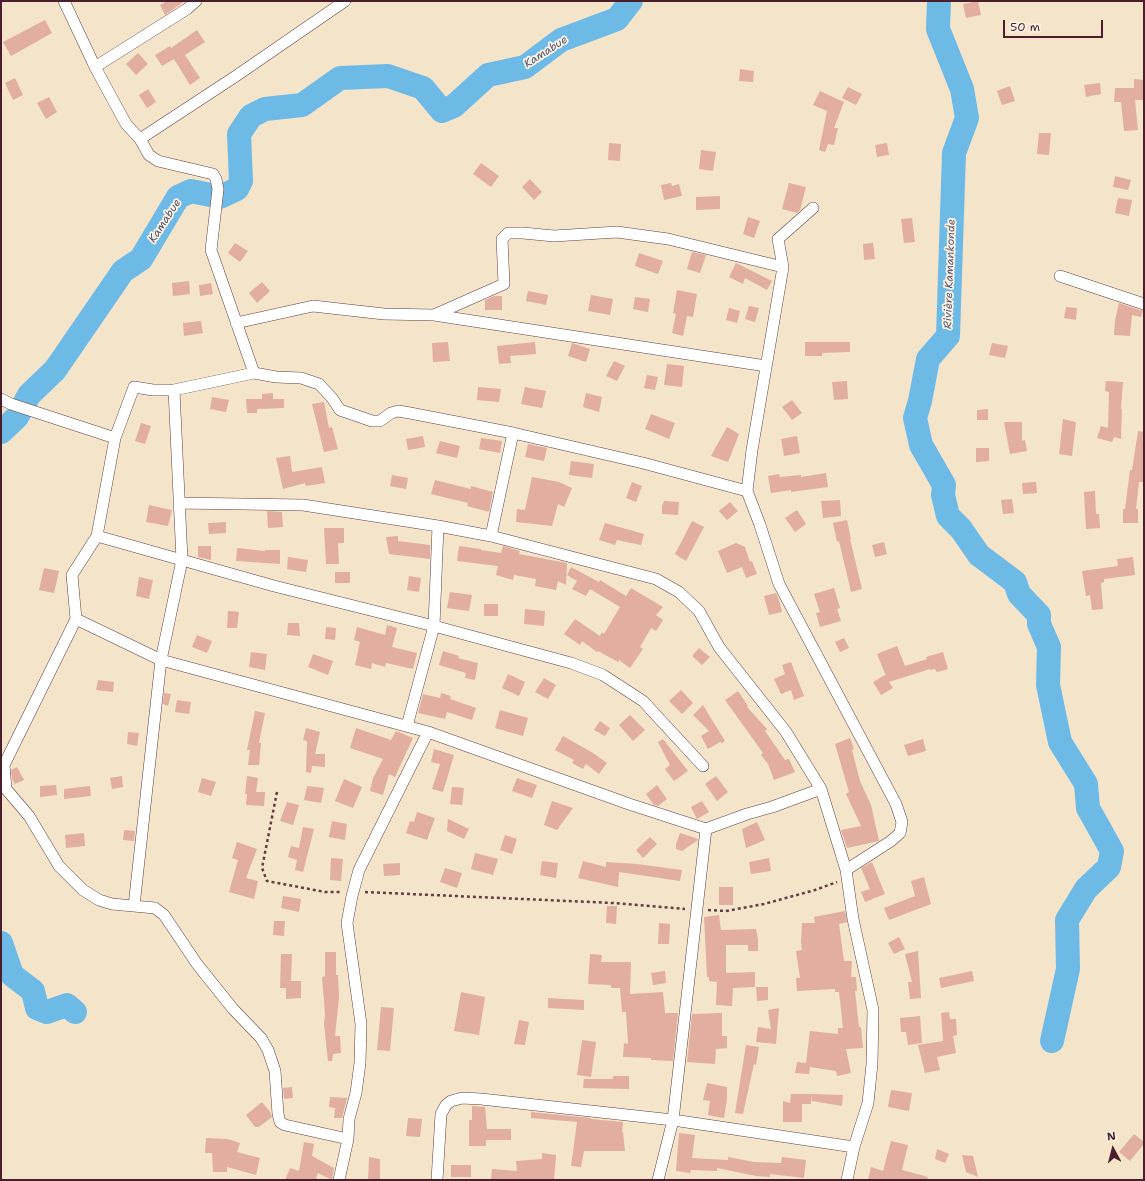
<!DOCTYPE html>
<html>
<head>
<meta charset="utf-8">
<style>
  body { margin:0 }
  #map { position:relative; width:1145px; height:1181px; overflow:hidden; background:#f4e5ca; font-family:"Shantell Sans",sans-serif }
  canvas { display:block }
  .frame { position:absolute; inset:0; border:2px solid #4a1f2b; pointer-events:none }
  .north { position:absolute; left:1093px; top:1129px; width:40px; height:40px; -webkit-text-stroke:3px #fcf5e5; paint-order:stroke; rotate:353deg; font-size:11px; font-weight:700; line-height:16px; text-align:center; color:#4a1f2b }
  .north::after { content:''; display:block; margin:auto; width:14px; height:18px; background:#4a1f2b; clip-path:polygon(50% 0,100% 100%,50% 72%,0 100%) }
  .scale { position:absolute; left:1003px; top:20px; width:100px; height:18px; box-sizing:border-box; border:2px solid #4a1f2b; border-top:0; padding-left:5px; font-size:12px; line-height:14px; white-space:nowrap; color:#4a1f2b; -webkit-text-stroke:3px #fcf5e5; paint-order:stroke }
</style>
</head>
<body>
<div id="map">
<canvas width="1145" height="1181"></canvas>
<div class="frame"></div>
<div class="north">N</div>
<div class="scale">50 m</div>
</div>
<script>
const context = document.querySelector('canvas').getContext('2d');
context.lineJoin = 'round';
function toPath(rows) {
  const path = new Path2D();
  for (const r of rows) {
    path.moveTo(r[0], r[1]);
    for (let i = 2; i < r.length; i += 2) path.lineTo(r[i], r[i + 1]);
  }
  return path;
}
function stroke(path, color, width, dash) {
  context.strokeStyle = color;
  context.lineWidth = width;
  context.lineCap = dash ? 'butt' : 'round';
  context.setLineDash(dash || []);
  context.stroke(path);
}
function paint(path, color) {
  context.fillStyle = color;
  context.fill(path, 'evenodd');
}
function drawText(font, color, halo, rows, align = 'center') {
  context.font = font + ' "Shantell Sans",sans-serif';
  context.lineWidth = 3.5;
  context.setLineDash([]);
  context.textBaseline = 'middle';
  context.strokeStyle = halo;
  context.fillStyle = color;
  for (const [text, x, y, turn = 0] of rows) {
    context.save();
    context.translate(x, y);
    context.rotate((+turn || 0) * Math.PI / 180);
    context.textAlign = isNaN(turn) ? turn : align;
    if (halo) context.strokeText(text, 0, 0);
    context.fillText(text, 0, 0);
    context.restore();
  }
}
stroke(toPath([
  [939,1,938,29,962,89,967,118,954,153,948,336,928,359,920,401,915,418,921,445,944,485,943,495,948,516,961,529,979,555,1015,582,1019,594,1039,615,1039,624,1049,647,1048,685,1060,742,1086,784,1088,808,1112,851,1109,867,1086,889,1067,920,1068,969,1052,1041],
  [1,432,17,417,29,395,55,370,123,271,141,259,178,197,191,191,220,197,237,189,241,181,239,134,251,116,265,109,302,105,340,78,388,76,423,88,442,111,454,106,488,75,525,67,561,40,617,19,631,1],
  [1,943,12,975,33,991,37,1008,47,1012,67,1005,75,1012]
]), '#6ebae7', 24);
paint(toPath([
  [167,1,185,1,165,15,160,5],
  [978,1,981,15,966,18,963,4],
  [45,20,52,33,11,56,3,42],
  [197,30,205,42,185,55,200,78,190,85,174,59,162,66,155,55,170,46,171,48],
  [138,53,148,64,136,75,126,64],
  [740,69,754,71,753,82,739,81],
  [15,78,23,95,13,100,5,83],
  [1134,79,1144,80,1144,100,1135,100,1138,130,1124,131,1121,102,1114,102,1115,88,1134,88],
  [1100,83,1101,94,1086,97,1084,85],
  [1010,86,1015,101,1002,105,997,91],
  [848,87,862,94,856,105,842,98],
  [148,89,156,102,147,108,139,95],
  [820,91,844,102,834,128,838,128,834,145,828,144,825,152,819,150,827,111,813,105],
  [49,97,57,112,46,119,37,103],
  [1039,133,1051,133,1049,155,1037,154],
  [609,143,621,144,620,161,608,160],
  [887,143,889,155,877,157,875,145],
  [701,150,716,152,713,171,699,169],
  [481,163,499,176,491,187,473,174],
  [1115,176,1131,180,1128,190,1113,187],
  [530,179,542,192,534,200,522,187],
  [671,183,672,186,679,184,682,196,664,200,661,185],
  [789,183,806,187,800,210,797,213,782,209],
  [720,196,720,209,696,210,696,197],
  [1118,198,1132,200,1129,216,1115,213],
  [748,217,760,221,754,238,743,234],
  [912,218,915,242,904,243,901,219],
  [235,243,248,251,240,262,228,253],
  [873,243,875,259,864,260,863,244],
  [692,252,706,255,700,273,687,269],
  [639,253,663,261,658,274,635,266],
  [736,263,772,281,767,290,745,278,743,284,729,277],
  [189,281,190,294,173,296,172,283],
  [262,282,270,291,257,303,249,293],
  [211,283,213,294,200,296,199,285],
  [677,290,697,294,693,317,687,316,683,336,672,333,676,314,673,313],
  [528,291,548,295,546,305,526,301],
  [591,295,613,299,610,315,588,311],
  [494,296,502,296,502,310,485,310,485,300],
  [635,297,650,299,648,312,633,309],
  [1119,303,1143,311,1141,317,1132,315,1130,336,1114,335,1115,320],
  [749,306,759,308,755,322,745,319],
  [1066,307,1077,308,1076,320,1064,318],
  [729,308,740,311,737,323,726,320],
  [201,321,203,333,184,336,183,323],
  [448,342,450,361,433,362,432,343],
  [535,342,536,354,510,356,511,363,499,364,497,346],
  [805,342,850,342,850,352,822,353,822,356,805,356],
  [572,343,590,349,586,362,568,356],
  [992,343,1008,346,1005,358,989,355],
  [614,361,625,366,617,381,606,376],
  [667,364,684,366,682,387,664,385],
  [647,375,658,377,655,390,644,388],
  [847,381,848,399,834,400,832,382],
  [1106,381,1123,382,1121,409,1122,409,1121,439,1114,437,1112,442,1097,438,1101,426,1108,428,1109,392,1105,391],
  [478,387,501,389,499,402,477,400],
  [525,387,546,391,542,408,521,404],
  [273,393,273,399,284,399,284,408,257,409,257,413,247,413,246,399,262,399,262,394],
  [586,393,602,397,599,412,583,407],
  [212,397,229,400,226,412,210,409],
  [792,400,802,413,792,420,782,407],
  [324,402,329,428,332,427,338,449,324,452,312,404],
  [988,409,988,420,977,420,977,410],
  [651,414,675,423,669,439,645,429],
  [1063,419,1076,422,1072,456,1059,454],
  [1004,422,1022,422,1022,441,1025,440,1027,451,1010,454],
  [141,423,151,426,145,444,135,441],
  [727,427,739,434,728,462,711,456],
  [1138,431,1144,432,1144,482,1139,482,1136,509,1138,509,1138,523,1123,523,1123,509,1125,509,1130,470,1132,470],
  [423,436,425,447,408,450,406,439],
  [797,436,800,453,784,456,781,439],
  [481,438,502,441,500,453,479,449],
  [440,441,460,446,457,458,436,453],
  [528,444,547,448,544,461,525,457],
  [976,448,989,448,989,461,976,462],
  [290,456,292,472,322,467,325,483,306,486,305,483,283,489,276,458],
  [571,461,594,464,592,478,569,475],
  [826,473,828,487,791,492,791,490,771,493,768,476,779,474,780,477,801,475,801,477],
  [392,475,408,478,406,489,390,486],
  [532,477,559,482,572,488,564,507,558,504,552,526,516,522,517,509,525,510],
  [435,480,471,489,471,486,493,492,489,512,467,506,468,503,431,494],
  [632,482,642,486,636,502,626,498],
  [1036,482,1037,493,1023,494,1022,483],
  [1095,491,1096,514,1099,514,1100,528,1086,529,1084,492],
  [1012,499,1014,513,1003,514,1001,500],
  [840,500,841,516,823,518,821,501],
  [664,501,679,502,678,515,662,514,662,506],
  [730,502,738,511,727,520,719,511],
  [149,505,172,510,168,526,146,522],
  [797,510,806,524,795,532,785,518],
  [267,511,282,512,283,527,268,528],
  [847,520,851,539,850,539,862,589,851,592,839,541,837,542,833,523],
  [692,521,704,527,686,561,675,554],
  [226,522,226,533,209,534,208,523],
  [605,523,644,534,641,545,617,540,615,545,599,540],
  [324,528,344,528,344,543,338,543,339,564,326,564],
  [398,536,398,541,430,545,430,559,389,554,386,537],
  [884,542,887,554,875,557,872,545],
  [736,543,745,547,750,562,752,561,757,574,746,578,742,567,727,573,718,551],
  [198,546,211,546,211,560,198,557],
  [459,546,481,549,481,550,501,553,503,546,520,551,519,554,567,563,566,585,558,581,556,590,535,586,536,579,514,575,513,580,496,575,498,566,457,561],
  [237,548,265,551,265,550,280,550,280,564,236,561],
  [288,557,308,560,306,572,287,569],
  [1133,557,1135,575,1104,579,1104,582,1101,583,1103,609,1092,610,1090,595,1086,596,1082,571,1118,566,1117,559],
  [571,567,599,582,600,580,626,596,631,588,663,607,656,615,663,620,656,631,651,628,640,647,643,649,630,668,619,660,618,662,598,651,597,652,582,641,580,645,564,634,575,619,600,636,602,632,604,634,620,607,590,589,586,596,572,589,577,581,567,575],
  [44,568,59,571,54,593,39,590],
  [335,572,350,572,350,583,335,583],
  [409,576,421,578,419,592,407,590],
  [139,577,153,580,149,599,136,596],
  [834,588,840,608,837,609,841,621,820,627,816,613,820,612,814,594],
  [450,592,472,595,469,611,447,608],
  [776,593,779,600,782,612,769,615,764,596],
  [484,604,498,604,498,616,484,616],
  [525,609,545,611,544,626,524,624],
  [228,611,239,612,237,628,227,628],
  [288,623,299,623,300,636,287,635],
  [387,625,397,628,392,647,417,653,413,669,386,663,385,667,372,663,371,669,355,665,360,642,354,640,357,627,385,635],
  [326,627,336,628,335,640,325,639],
  [197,635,212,641,207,653,192,647],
  [844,638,849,648,840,652,835,642],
  [897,646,905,666,927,659,926,657,943,652,948,669,937,672,935,669,930,670,930,669,889,682,893,688,881,695,873,682,885,675,886,676,877,654],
  [699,648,710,657,702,665,692,656],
  [443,651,459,656,458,658,478,663,475,680,465,678,466,673,439,665],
  [251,652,267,654,265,670,249,667],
  [313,654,333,661,328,675,308,667],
  [791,662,804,696,794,700,791,690,781,694,774,679,785,674,782,665],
  [508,674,525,682,519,696,502,688],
  [544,678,556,685,548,699,535,692],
  [98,680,114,682,113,692,96,690],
  [681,690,693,703,682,714,669,701],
  [738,691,748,706,747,707,767,729,765,731,785,760,789,759,795,772,774,780,768,764,761,755,763,753,725,700],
  [164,693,171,694,168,706,163,704],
  [441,693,451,696,450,699,476,708,472,720,447,712,445,719,418,713,423,694,440,698],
  [177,700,191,702,189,714,175,712],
  [703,705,725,741,722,743,720,742,708,749,701,736,709,731,693,715],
  [500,710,528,718,523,736,495,728],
  [255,711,265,713,259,743,261,743,259,765,248,765,250,750,247,750],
  [630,715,645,730,633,741,619,725],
  [600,721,610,728,605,736,594,730],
  [306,728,320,732,315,754,325,754,325,767,312,766,311,773,306,772,307,741,303,740],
  [356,728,391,740,396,731,413,738,395,777,389,774,383,795,370,791,373,778,383,759,350,748],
  [128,732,139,733,137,746,127,744],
  [563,736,593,753,607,763,599,774,586,764,583,769,572,763,574,760,555,750],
  [850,738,854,749,852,750,860,781,871,805,879,841,847,848,841,830,861,826,846,794,849,792,835,744],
  [663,739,688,771,674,781,665,769,670,765,658,742],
  [923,739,926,751,908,756,904,745],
  [434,749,454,755,443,792,432,789,440,764,431,762],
  [17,767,24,780,15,784,12,779,11,770],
  [122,776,123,787,112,789,110,778],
  [247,776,258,778,256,792,265,792,264,806,246,805,247,794,245,794],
  [716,776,728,792,717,801,705,784],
  [202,778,216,782,211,796,198,792],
  [517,778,537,785,532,798,512,791],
  [344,779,362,787,353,808,335,801],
  [56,785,57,795,40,797,40,786],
  [657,785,667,799,658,806,654,805,646,794],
  [90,786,91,796,64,799,64,789],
  [307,786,324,788,321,803,304,800],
  [452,787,464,788,462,805,450,804],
  [552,801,573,808,557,830,544,825],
  [702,801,709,812,697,819,691,807],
  [287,802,299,805,293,825,280,821],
  [417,812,435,818,427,840,406,833,410,821,414,822],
  [448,819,469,829,464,839,447,831],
  [332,821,347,824,345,840,329,837],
  [757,822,765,840,746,848,742,829],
  [303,827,314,829,303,872,295,870,297,860,288,857,291,846,299,848],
  [124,830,135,831,134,841,123,840],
  [84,833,85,846,66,848,65,835],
  [680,833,698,839,698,840,682,851,676,849,676,844],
  [505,835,517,839,512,854,500,850],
  [650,837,657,844,643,858,636,850],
  [237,842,257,849,246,878,258,881,254,899,229,892,238,860,232,858],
  [475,853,498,859,493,875,471,869],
  [331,858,343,859,341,881,330,880],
  [769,858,771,871,751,874,749,862],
  [542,861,558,863,556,878,540,875],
  [583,861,606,867,606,862,637,864,682,870,680,881,619,872,618,887,578,878],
  [872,862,885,894,865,902,861,892,870,889,861,868],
  [400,863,400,875,384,876,383,864],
  [445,868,462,873,457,888,440,882],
  [924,877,931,904,889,920,884,908,915,896,911,881],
  [719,887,733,887,733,905,719,905],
  [283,896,301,899,299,912,281,908],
  [607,906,617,906,616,924,606,923],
  [845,911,847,922,839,924,844,961,852,961,851,977,856,977,857,991,855,991,859,1027,861,1027,863,1048,846,1049,851,1073,837,1076,836,1071,810,1067,809,1074,795,1073,797,1062,806,1063,810,1031,838,1034,838,1028,843,1028,839,992,835,992,835,989,797,991,796,978,800,978,796,951,802,950,801,942,802,923,815,923,814,917],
  [719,915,721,930,756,929,758,939,758,951,748,951,748,945,726,945,726,973,755,972,755,987,733,988,732,1006,716,1005,717,982,709,981,709,977,707,977,704,917],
  [274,921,285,921,284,936,273,935],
  [659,923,670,924,669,944,658,944],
  [899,937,905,949,894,954,888,943],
  [918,951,921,998,910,999,908,982,912,982,905,954],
  [325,952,336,952,336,975,338,975,339,998,335,1036,340,1036,341,1053,333,1054,332,1061,328,1061,324,1024,325,1014,322,977,325,976],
  [281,954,292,954,291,981,301,981,301,998,286,999,286,988,280,988],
  [590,954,602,955,601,962,631,962,630,994,663,992,665,1013,678,1013,673,1061,651,1060,651,1058,623,1057,624,1043,628,1044,626,1012,622,1012,620,988,611,988,611,985,588,984],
  [665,971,666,983,653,985,651,973],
  [972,971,974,981,941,988,939,978],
  [756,987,768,987,768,1000,757,1001],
  [461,992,485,997,479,1035,454,1031],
  [548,998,584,1000,584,1010,548,1008],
  [381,1007,394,1008,390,1051,377,1050],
  [779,1008,776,1044,756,1042,758,1027,771,1029,768,1010],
  [949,1012,950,1019,956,1019,957,1035,953,1036,956,1053,937,1057,940,1070,925,1073,918,1045,943,1041,941,1013],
  [722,1013,722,1036,727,1036,727,1048,716,1049,715,1064,687,1062,692,1014],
  [920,1016,922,1043,908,1045,906,1032,901,1032,900,1018],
  [519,1020,529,1022,525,1045,514,1044],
  [582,1040,596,1042,591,1077,577,1075],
  [746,1045,759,1047,756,1065,754,1064,743,1114,735,1113],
  [613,1076,629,1076,629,1089,583,1088,584,1079,613,1079],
  [707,1083,727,1087,727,1099,724,1118,708,1115,710,1101,703,1100],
  [292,1087,293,1098,284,1099,283,1088],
  [891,1090,912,1093,909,1111,888,1107],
  [791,1094,812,1094,811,1104,802,1104,802,1122,783,1122,783,1101,790,1103],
  [812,1094,843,1095,842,1106,812,1101],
  [330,1097,347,1098,342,1118,334,1118,335,1108,329,1107],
  [262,1102,271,1113,272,1117,259,1127,255,1127,246,1115],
  [472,1106,485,1107,487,1129,511,1129,511,1140,486,1140,486,1146,469,1146,469,1120,472,1120],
  [531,1112,591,1118,591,1119,623,1122,622,1133,623,1132,625,1151,584,1151,581,1167,571,1166,577,1122,531,1118],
  [408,1118,422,1119,420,1137,406,1136],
  [679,1133,695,1135,692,1158,728,1160,728,1157,754,1162,781,1163,782,1157,806,1160,804,1178,770,1174,770,1177,756,1176,717,1168,717,1171,691,1170,690,1173,676,1171],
  [1134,1134,1144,1142,1144,1144,1130,1161,1119,1152],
  [206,1138,227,1139,240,1143,237,1152,260,1158,256,1175,227,1167,227,1172,213,1172,212,1153,205,1153],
  [891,1141,908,1145,902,1170,928,1177,927,1180,868,1180,871,1167,883,1171],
  [304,1142,314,1144,312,1156,334,1168,332,1180,318,1173,316,1178,319,1180,285,1180,290,1168,299,1171],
  [937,1149,949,1154,945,1163,935,1159],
  [542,1153,556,1155,554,1180,538,1180,538,1179,535,1180,491,1180,492,1169,517,1171,516,1161,542,1159],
  [962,1155,973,1156,978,1177,966,1172],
  [369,1157,380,1159,380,1180,368,1180],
  [451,1165,471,1165,471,1177,451,1177]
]), '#e1ae9f');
const minor = toPath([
  [64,1,95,67,126,124,140,139,149,155,158,161,213,174,216,179,218,189,211,250,254,373],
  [95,67,187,9,196,1],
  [140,139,236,76,345,1],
  [813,208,778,239,783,267,752,450,747,491,760,525,779,584,896,804,902,822,900,833,891,841,846,870],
  [1060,276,1144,304],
  [434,315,504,284,502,239,508,233,523,233,554,236,617,232,668,239,783,267],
  [236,323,313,306,384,314,434,315,766,366],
  [1,399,11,404,115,438,134,387,153,390,174,390,254,373,276,377,301,378,319,384,332,398,340,410,372,421,380,421,391,413,398,411,410,413,513,433,643,463,747,491],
  [115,438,97,536,72,575,76,619,4,765,6,789,29,816,59,866,83,890,99,900,112,904,155,908,164,915,197,964,233,1009,261,1038,268,1050,275,1071,278,1114,280,1122,285,1125,348,1139],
  [179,503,303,505,438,526,491,536,656,579,679,592,699,611,719,647,786,732,821,789,846,870,853,919,873,1010,872,1064,868,1103,854,1147,847,1180],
  [97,536,274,586,434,626,571,663,603,675,643,701,703,766],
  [491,536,513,433],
  [76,619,161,660,428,732,629,804,706,829,747,814,772,807,821,789],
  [407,726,434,626,438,526],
  [134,906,161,660,182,560,174,390],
  [339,1180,348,1139,349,1119,356,1093,360,1063,361,1024,347,923,352,896,359,870,428,732],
  [437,1180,441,1114,446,1105,451,1101,462,1098,481,1099,673,1120,854,1147],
  [658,1180,673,1120,706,829]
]);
stroke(minor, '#643d43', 12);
stroke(toPath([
  [277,792,262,868,267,881,325,892,342,892],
  [365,892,613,903,685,909],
  [708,910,726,911,764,904,815,890,837,882]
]), '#643d43', 2.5, [3, 3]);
stroke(minor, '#fff', 11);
drawText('italic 11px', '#57556d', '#fcf5e5', [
  ["Kamabue",546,52,-33],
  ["Kamabue",165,221,-57],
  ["Rivière Kamankonde",950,274,-88]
]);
</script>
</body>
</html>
